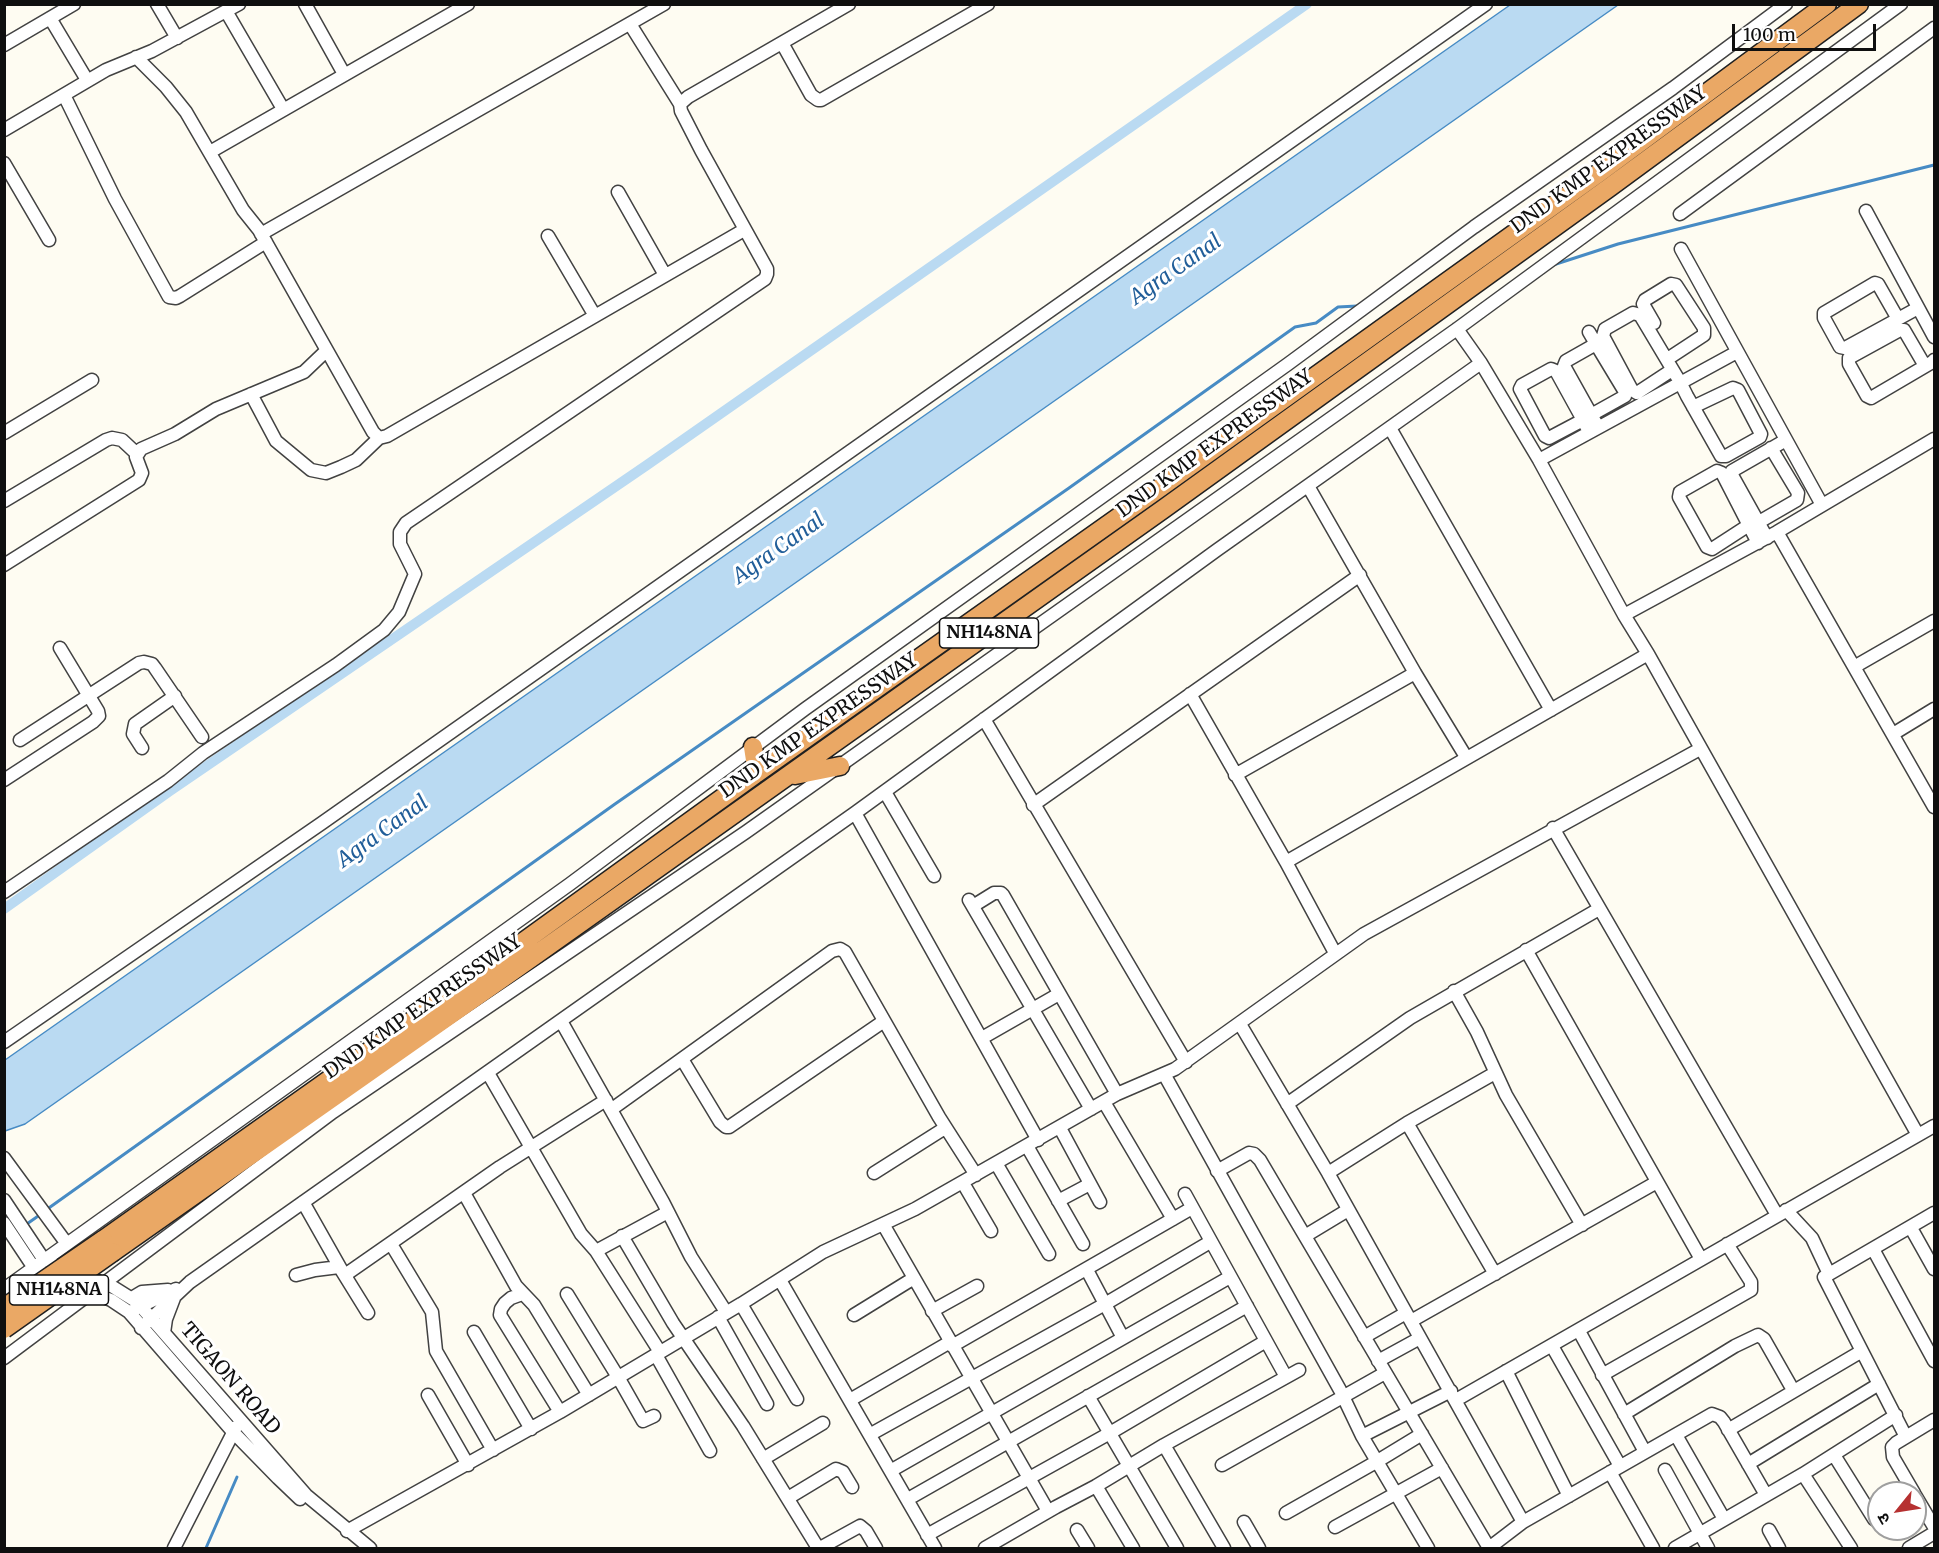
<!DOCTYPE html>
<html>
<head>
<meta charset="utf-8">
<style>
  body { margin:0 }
  #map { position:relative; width:1939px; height:1553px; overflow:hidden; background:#fefcf2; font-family:Merriweather,"Noto Sans Devanagari",serif }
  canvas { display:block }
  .frame { position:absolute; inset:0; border:6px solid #0f0f0f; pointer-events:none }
  .north { position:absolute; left:1867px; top:1481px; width:60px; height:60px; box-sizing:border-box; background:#fff; border:2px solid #9f9f9f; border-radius:50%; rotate:240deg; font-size:16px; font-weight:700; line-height:24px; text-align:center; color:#0f0f0f }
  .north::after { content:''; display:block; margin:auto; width:21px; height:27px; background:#b63131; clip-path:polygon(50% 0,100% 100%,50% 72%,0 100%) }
  .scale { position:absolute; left:1732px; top:24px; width:144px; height:27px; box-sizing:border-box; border:3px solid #0f0f0f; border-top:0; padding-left:8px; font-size:18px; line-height:21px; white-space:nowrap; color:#0f0f0f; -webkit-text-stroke:4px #fff; paint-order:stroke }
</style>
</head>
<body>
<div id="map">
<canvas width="1939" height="1553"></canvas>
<div class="frame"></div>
<div class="north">उ</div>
<div class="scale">100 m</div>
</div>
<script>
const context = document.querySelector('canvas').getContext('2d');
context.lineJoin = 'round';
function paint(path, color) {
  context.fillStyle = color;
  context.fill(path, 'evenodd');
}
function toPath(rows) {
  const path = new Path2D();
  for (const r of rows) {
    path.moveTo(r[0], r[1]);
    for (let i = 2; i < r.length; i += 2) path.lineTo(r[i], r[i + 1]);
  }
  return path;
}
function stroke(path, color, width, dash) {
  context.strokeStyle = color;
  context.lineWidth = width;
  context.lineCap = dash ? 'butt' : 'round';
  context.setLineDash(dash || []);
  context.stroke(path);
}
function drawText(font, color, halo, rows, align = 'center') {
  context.font = font + ' Merriweather,serif';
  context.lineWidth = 6;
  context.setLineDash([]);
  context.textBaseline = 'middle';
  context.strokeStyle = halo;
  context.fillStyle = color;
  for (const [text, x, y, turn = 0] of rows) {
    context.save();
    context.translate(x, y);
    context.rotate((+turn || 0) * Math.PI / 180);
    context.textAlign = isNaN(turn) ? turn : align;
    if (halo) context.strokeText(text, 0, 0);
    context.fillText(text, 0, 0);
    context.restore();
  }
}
const water = toPath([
  [1510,5,1618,5,25,1124,5,1131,5,1060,1510,5]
]);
paint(water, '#badaf2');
stroke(water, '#478bc4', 1.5);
stroke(toPath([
  [1553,265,1618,244,1934,165],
  [46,1210,615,804,1069,488,1295,327,1316,323,1338,307,1357,306],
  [24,1226,41,1214],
  [206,1548,237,1477]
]), '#478bc4', 3);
stroke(toPath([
  [4,909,170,791,647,465,1307,4]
]), '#badaf2', 10);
const minor = toPath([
  [157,4,177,38],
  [305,4,344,74],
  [226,11,283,109],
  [50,18,87,80],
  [630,24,680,104],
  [782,43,811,95,818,100,821,100,988,4],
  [4,45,74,4],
  [136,57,166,87,186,112,243,210,259,230,373,432,379,438,387,436,744,230],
  [64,95,115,199,169,297,176,298,180,296,266,242],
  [4,130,106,70,152,51,239,4],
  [210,152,468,4],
  [4,163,49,240],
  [618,192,665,275],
  [1866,211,1934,337],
  [1680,214,1934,28],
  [261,234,664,4],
  [548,236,595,316],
  [1681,249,1822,505],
  [1898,319,1878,284,1875,283,1824,313,1824,318,1840,347,1845,348,1898,319,1918,308],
  [1654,323,1643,304,1645,300,1671,284,1676,285,1704,328,1704,335,1672,356],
  [1457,329,1481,363,1539,460,1624,615,1648,654,1918,1135],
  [1589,332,1596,344,1566,361,1564,366,1598,427],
  [1925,366,1904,330,1900,330,1849,358,1849,364,1867,396,1871,398,1934,361,1934,360],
  [1672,370,1637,393,1632,390,1603,336,1605,329,1633,313,1640,315,1680,382,1687,396,1721,456,1726,456,1760,437,1761,434,1738,390,1733,388,1693,407],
  [251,394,276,441,311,470,326,473,341,467,356,460,379,438],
  [1591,415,1625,396,1625,392,1596,344],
  [1583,420,1549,438,1545,436,1520,389,1522,385,1551,369,1556,371,1583,420,1589,432],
  [1390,428,1551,710],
  [4,433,92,380],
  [1539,460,1737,352],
  [1308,486,1415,673,1466,757],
  [4,501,106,440,112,438,122,440,137,454],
  [1759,522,1797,500,1798,493,1771,448],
  [1749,525,1712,549,1707,547,1679,497,1680,492,1717,471,1722,473,1758,543],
  [1777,532,1934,807],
  [1767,538,1733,477,1732,471,1786,440],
  [4,565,139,480,142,473,136,457,141,449,175,434,216,409,304,372,326,351],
  [1624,615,1777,532,1934,439],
  [1854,667,1934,621],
  [1190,694,1286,862,1335,953],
  [984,719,1186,1062],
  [1893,734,1934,709],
  [20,740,139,663,144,662,152,664,155,668,202,737],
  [142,748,133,734,135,724,175,696],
  [1235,775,1415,673],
  [4,780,93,722,99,716,98,711,60,648],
  [885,792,934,876],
  [1033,805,1360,575],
  [855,813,1038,1140],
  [1553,828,1777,1215],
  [1286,862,1648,654],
  [4,892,168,781,203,753,336,665,384,630,399,612,415,574,400,544,400,532,406,523,765,279,767,274,767,269,701,150,681,111,680,104,688,97,849,4],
  [969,900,1091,1109],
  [973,906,994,893,1001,893,1003,895,1117,1094],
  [1526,950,1701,1259],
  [1454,991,1477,1032,1506,1095,1582,1225],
  [561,1021,663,1202,691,1257,726,1312],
  [1240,1024,1328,1173,1523,1522],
  [982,1038,1059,994],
  [4,1042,322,823,1486,4],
  [682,1059,720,1122,726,1127,729,1127,884,1021],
  [488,1073,581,1234,596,1251,660,1352],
  [1164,1074,1340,1390,1362,1436,1428,1548],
  [1104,1102,1173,1219],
  [1287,1104,1410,1018,1599,909],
  [612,1109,832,951,840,949,845,952,939,1117,976,1175],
  [1407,1123,1495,1274],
  [1060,1128,1100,1202],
  [1027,1146,1083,1244],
  [4,1158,67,1244],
  [996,1163,1049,1254],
  [1217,1171,1249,1153,1254,1154,1260,1160,1489,1548],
  [874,1173,945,1128],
  [1328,1173,1407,1123,1495,1073],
  [963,1183,991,1231],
  [464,1193,516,1286,534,1305,589,1395],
  [1185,1194,1286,1377],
  [4,1200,42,1257,52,1263],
  [1058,1201,1090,1184],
  [303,1202,342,1271,368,1313],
  [1786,1210,1812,1238,1829,1274],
  [4,1223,34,1268,41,1271],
  [883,1224,1048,1511],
  [1911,1228,1934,1269],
  [622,1236,673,1323,743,1426,818,1548],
  [1305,1236,1348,1210],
  [391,1244,432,1312,436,1351,493,1450],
  [1873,1249,1934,1361],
  [596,1251,668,1212],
  [1087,1270,1123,1338],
  [77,1273,113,1287,137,1302,306,1495,370,1548],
  [296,1275,315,1270,339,1267],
  [345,1275,500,1167,606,1100],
  [780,1280,935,1548],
  [65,1282,111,1300,129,1312,234,1433,278,1478,300,1499],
  [4,1289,570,884,805,709,1288,364,1474,227,1673,88,1786,4],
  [522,1294,511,1298,505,1303,501,1309,500,1315,560,1412],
  [567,1294,618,1377,643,1421,654,1416],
  [132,1298,142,1292,168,1290],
  [741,1304,797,1399],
  [135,1309,176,1289],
  [932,1311,977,1286],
  [854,1315,914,1278],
  [718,1317,767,1404],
  [1411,1321,1657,1182],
  [141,1328,190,1282,855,813,1217,550,1481,363],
  [1579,1331,1645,1452],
  [474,1332,531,1429],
  [164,1333,166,1319,174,1298],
  [1364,1337,1406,1313],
  [952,1346,1192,1208],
  [1552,1346,1620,1466],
  [656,1355,710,1451],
  [4,1358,333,1112,746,832,1457,329,1901,4],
  [1378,1361,1420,1338],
  [1506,1371,1569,1496],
  [1602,1375,1751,1290,1751,1282,1727,1244],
  [428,1395,468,1465],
  [1088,1396,1177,1548],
  [850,1400,950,1342],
  [1456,1400,1934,1126],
  [1624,1414,1735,1346,1758,1335,1764,1339,1793,1390],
  [1728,1430,1862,1351],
  [871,1434,1105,1304,1210,1242],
  [1676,1435,1724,1519],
  [1362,1436,1451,1391],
  [1906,1437,1824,1277,1934,1213],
  [1164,1445,1224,1548],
  [1834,1455,1874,1519,1879,1522],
  [763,1459,823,1423],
  [1748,1464,1879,1384],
  [1222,1465,1385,1373],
  [892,1470,1230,1277],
  [1665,1470,1708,1548],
  [1610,1472,1653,1548],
  [1803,1474,1851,1548],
  [1096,1486,1133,1548],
  [1914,1493,1893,1457,1892,1447,1896,1443,1934,1420],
  [1915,1495,1934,1527],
  [788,1498,836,1469,843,1472,852,1487],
  [908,1499,1247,1306],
  [1286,1513,1376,1462,1422,1434],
  [1244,1522,1259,1548],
  [1335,1527,1442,1468],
  [1077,1530,1088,1548],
  [1769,1530,1779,1548],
  [347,1531,560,1412,741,1304,823,1252,915,1209,1117,1094,1175,1069,1364,934,1700,749],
  [927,1535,1110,1433,1266,1341],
  [174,1548,236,1427],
  [820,1548,860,1526,866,1531,876,1548],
  [985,1548,1056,1507,1096,1486,1164,1445,1299,1370],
  [1489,1548,1523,1522,1712,1414,1720,1417,1724,1422,1766,1495],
  [1675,1548,1803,1474,1896,1415],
  [1909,1548,1934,1533]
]);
const highway = toPath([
  [753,747,757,773],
  [795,775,840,766],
  [103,1240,512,950,757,773,1154,492,1600,172,1827,4],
  [113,1252,520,966,1162,510,1610,187,1859,4]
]);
stroke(minor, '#424242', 15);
stroke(highway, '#202020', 21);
stroke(minor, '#fff', 12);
stroke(highway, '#eaa865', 18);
const highwayBridge = toPath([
  [4,1308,103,1240],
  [4,1329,113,1252]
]);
stroke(highwayBridge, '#202020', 21, []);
stroke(highwayBridge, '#eaa865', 18);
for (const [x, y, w] of [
  [989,633,99],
  [59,1290,99]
]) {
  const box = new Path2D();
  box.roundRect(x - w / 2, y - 15, w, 30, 4.5);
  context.fillStyle = '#fff';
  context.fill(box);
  stroke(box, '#0f0f0f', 1.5);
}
drawText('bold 18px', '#0f0f0f', null, [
  ["NH148NA",989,633],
  ["NH148NA",59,1290]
]);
drawText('20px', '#0f0f0f', '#fff', [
  ["DND KMP EXPRESSWAY",1609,160,-36],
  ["DND KMP EXPRESSWAY",1215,444,-36],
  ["DND KMP EXPRESSWAY",819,726,-35],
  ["DND KMP EXPRESSWAY",423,1007,-35],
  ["TIGAON ROAD",230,1379,49]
]);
drawText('italic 21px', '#215e99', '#fff', [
  ["Agra Canal",1176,270,-35],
  ["Agra Canal",779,549,-35],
  ["Agra Canal",383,832,-36]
]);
</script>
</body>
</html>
